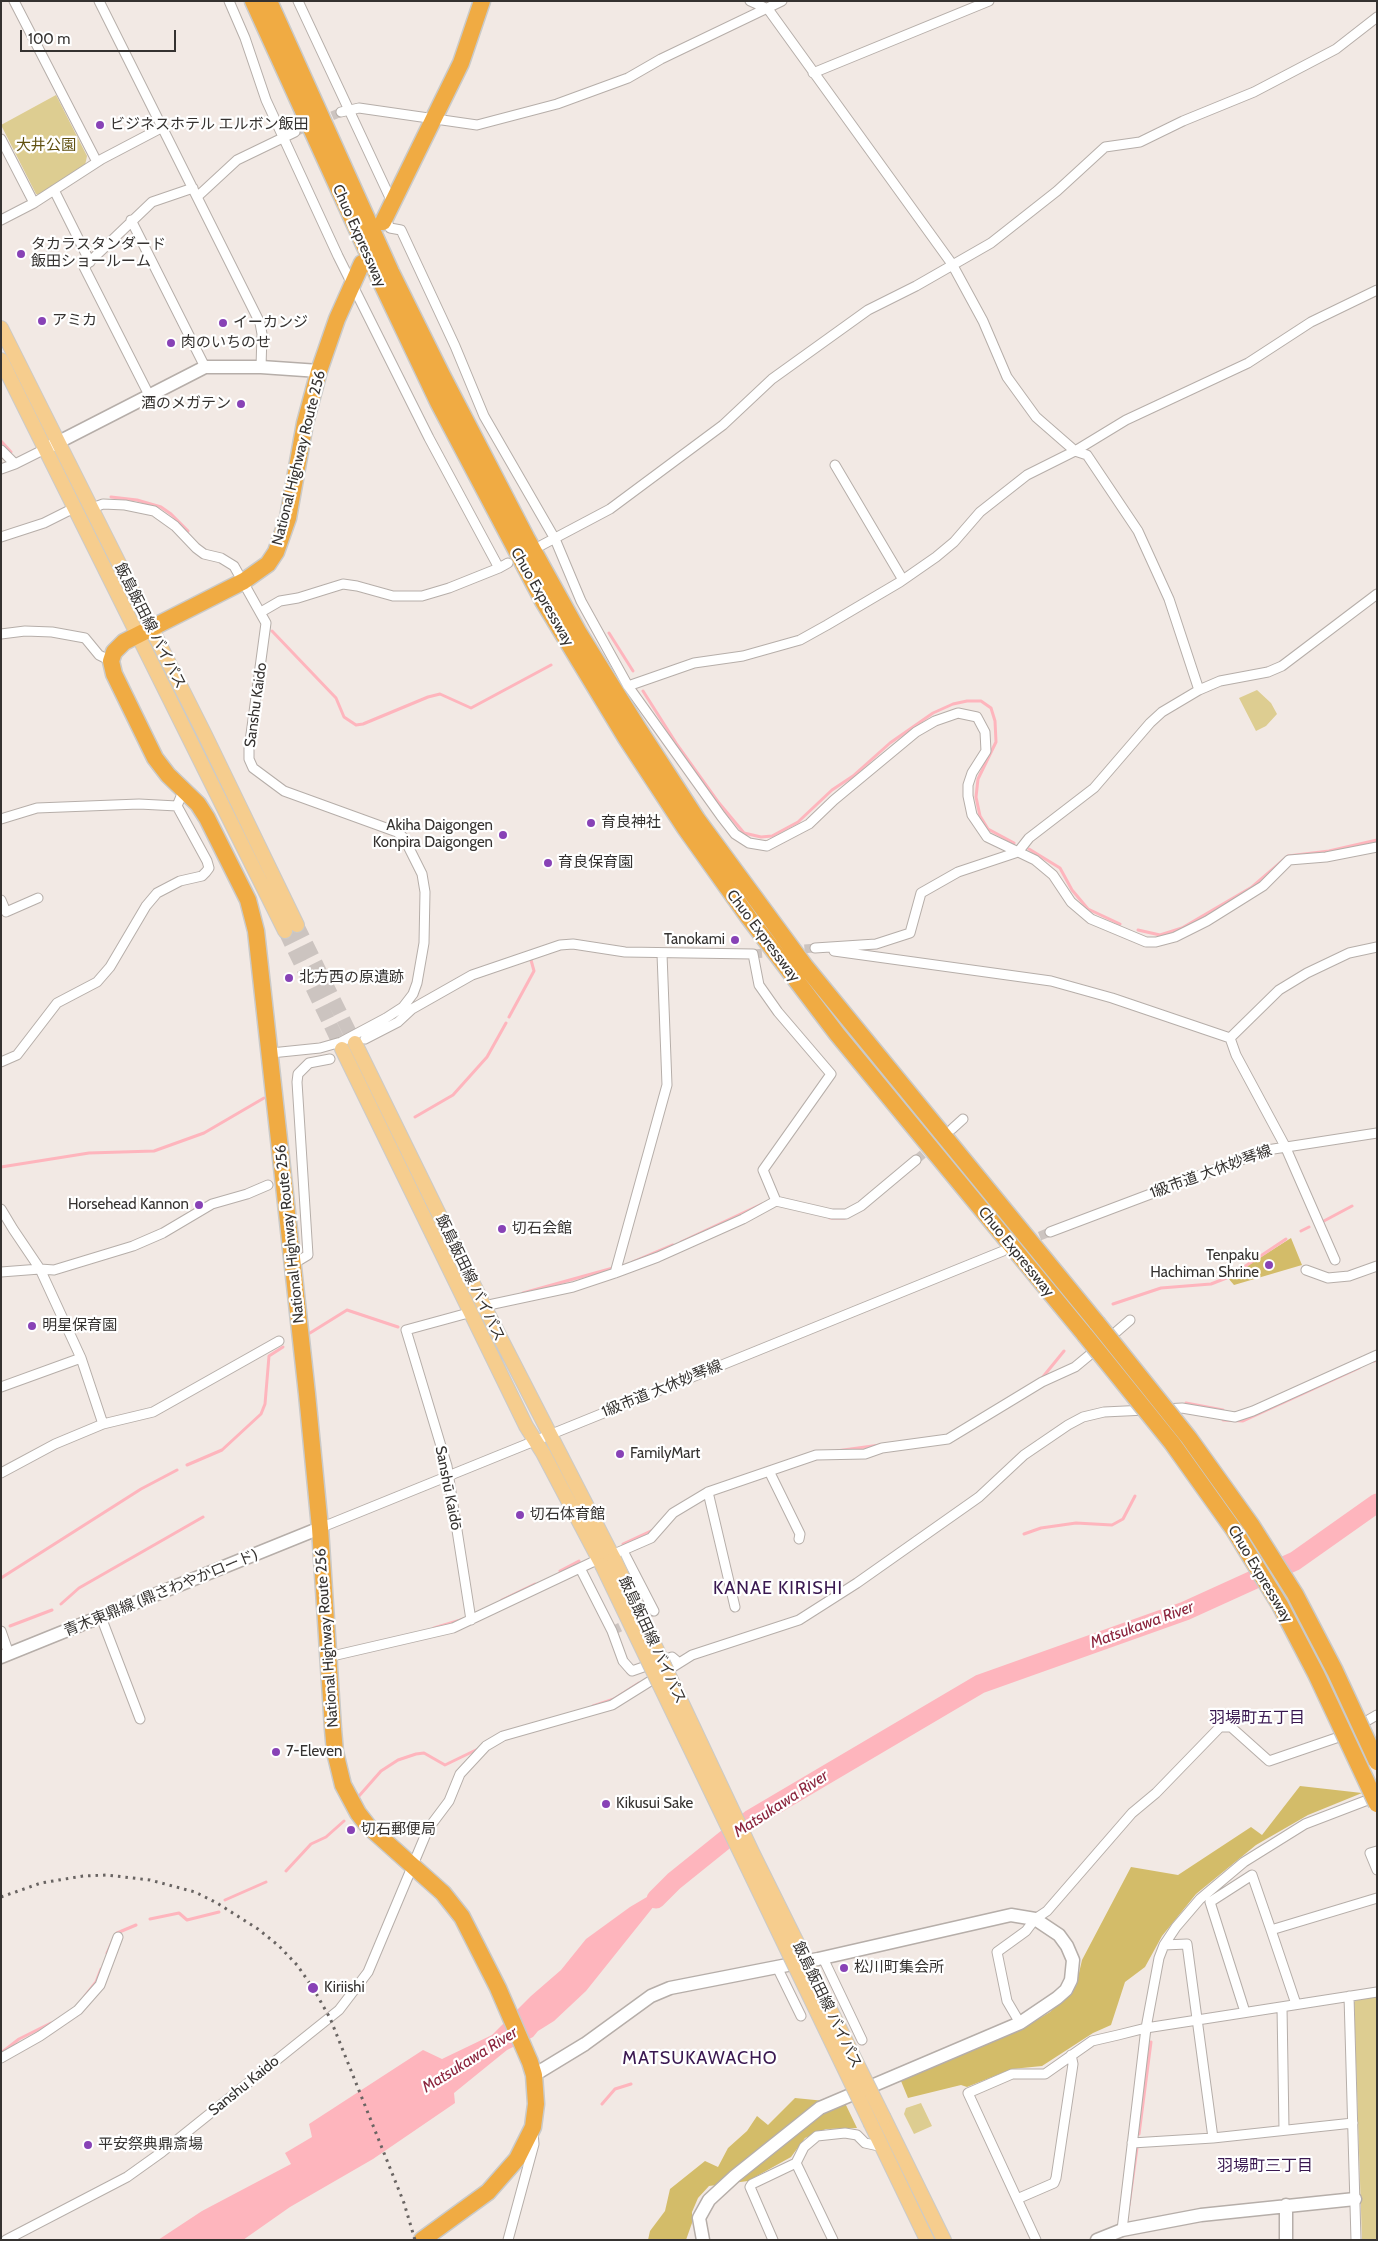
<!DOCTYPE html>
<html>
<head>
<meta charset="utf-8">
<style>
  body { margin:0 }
  #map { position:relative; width:1378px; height:2241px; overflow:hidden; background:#f2e9e4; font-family:Cabin,sans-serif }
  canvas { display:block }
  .frame { position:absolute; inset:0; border:2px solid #353230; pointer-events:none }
  .scale { position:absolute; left:20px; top:30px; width:156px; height:22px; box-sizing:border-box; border:2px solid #353230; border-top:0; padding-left:6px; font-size:15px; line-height:18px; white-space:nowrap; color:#353230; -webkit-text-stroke:4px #fff; paint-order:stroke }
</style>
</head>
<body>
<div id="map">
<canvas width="1378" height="2241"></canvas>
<div class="frame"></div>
<div class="scale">100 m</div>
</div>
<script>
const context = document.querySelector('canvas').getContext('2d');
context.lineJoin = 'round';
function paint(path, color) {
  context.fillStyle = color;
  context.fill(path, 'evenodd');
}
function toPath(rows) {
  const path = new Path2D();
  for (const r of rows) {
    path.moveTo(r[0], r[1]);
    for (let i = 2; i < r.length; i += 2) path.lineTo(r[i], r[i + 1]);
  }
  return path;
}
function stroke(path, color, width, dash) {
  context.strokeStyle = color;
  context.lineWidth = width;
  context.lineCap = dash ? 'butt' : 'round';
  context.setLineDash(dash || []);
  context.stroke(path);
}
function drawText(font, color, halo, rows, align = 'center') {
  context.font = font + ' Cabin,"Noto Sans JP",sans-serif';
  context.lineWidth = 4.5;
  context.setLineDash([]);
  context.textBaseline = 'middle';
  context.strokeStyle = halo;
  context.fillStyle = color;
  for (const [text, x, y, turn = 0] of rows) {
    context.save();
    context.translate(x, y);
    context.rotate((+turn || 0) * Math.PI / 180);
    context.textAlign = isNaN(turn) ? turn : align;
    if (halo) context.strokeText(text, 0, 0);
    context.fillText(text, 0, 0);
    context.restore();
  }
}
paint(toPath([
  [56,95,87,156,86,161,85,165,39,195,36,194,1,125],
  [1257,690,1271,703,1277,714,1266,726,1256,731,1239,698],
  [1377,1996,1377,2240,1362,2240,1354,2002,1358,1999],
  [921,2103,932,2126,914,2134,904,2114,906,2108]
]), '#ddcd91');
paint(toPath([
  [1291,1238,1302,1265,1234,1285,1228,1278],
  [1300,1786,1362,1793,1308,1815,1256,1845,1196,1894,1162,1936,1145,1967,1125,1982,1111,2025,1093,2033,1042,2066,1012,2069,967,2087,961,2085,908,2098,901,2081,1030,2024,1050,2012,1076,1986,1082,1960,1131,1867,1178,1875,1251,1827,1262,1835],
  [795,2098,845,2103,857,2128,826,2129,805,2138,791,2157,748,2181,709,2186,698,2198,692,2212,692,2223,686,2240,648,2240,650,2231,665,2211,670,2189,705,2161,718,2167,728,2148,747,2131,757,2116,768,2125]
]), '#d3bc69');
paint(toPath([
  [674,1881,586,1991,554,2021,538,2031,533,2037,507,2050,454,2093,455,2103,373,2159,290,2207,243,2240,158,2240,202,2211,291,2164,285,2153,312,2137,309,2124,423,2050,442,2059,492,2035,531,1996,561,1970,586,1939,630,1907]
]), '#feb5bd');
stroke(toPath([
  [1,441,11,452],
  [111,497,137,500,161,507,171,514,188,531],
  [272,631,336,698,344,717,356,725,363,724,428,697,440,694,471,708,551,665],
  [609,633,633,671],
  [643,691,676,743,719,803,744,833,761,837,772,836,798,822,832,790,853,776,890,743,933,713,953,704,967,701,981,701,991,708,995,721,996,742,978,779,976,797,980,816,988,829,1014,843],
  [1029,849,1060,868,1072,890,1088,909,1120,924],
  [1138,930,1160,935,1182,928,1252,887,1288,856,1329,851,1377,840],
  [509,1017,534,971,531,960],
  [415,1117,453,1095,487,1057,506,1023],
  [1,1167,89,1153,154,1151,204,1133,264,1098],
  [830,1218,844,1218],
  [1322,1222,1352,1206],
  [1301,1231,1309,1227],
  [681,1242,762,1204],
  [633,1262,673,1245],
  [523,1293,613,1268],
  [1113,1304,1161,1288,1211,1284,1229,1277,1286,1239],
  [310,1333,347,1310,398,1327],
  [1374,1361,1377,1360],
  [1042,1378,1064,1351],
  [1186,1403,1223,1410],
  [1223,1420,1243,1421,1359,1368],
  [836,1451,880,1445],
  [187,1465,222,1450,261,1414,265,1404,269,1356,283,1347],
  [1024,1534,1041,1528,1076,1523,1112,1525,1123,1519,1135,1496],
  [623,1544,653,1530],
  [560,1571,579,1561],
  [1,1578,141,1489,177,1470],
  [502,1600,535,1584],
  [61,1604,79,1588,203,1517],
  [10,1626,52,1610],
  [434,1628,464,1619],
  [593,1706,614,1699,639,1683],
  [359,1796,381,1771,398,1760,416,1754,424,1753,445,1765,478,1749],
  [286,1871,311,1844,326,1837,344,1821],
  [225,1900,266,1882],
  [150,1919,179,1913,187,1920,219,1912],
  [115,1936,117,1933,136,1925],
  [107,1953,112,1942],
  [85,1996,96,1982,101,1969],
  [1,2053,19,2039,51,2023],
  [602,2104,615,2089,631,2084],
  [1139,2134,1151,2042],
  [1129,2205,1137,2148]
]), '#feb5bd', 3);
stroke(toPath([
  [656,1899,674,1881,751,1819,980,1684,1185,1611,1295,1561,1377,1503]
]), '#feb5bd', 19);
stroke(toPath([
  [295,132,341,112],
  [791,950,815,948],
  [753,954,775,952],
  [916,1160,946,1134],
  [1027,1241,1050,1232],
  [612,1631,654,1611]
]), '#ccc4c0', 9, [9, 4.5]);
stroke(toPath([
  [297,925,355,1043],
  [285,931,342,1049]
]), '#ccc4c0', 14, [14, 7]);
const street = toPath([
  [14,1,97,162],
  [99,1,260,323,262,334,261,367],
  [229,1,245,38,266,100,338,256,429,438,499,568],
  [298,1,392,202],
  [750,1,768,9,952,264,983,321,1007,377,1036,417,1075,451,1087,455,1138,531,1169,599,1199,690],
  [813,73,989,1],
  [341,112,359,108,477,125,557,104,628,78,661,59,782,1],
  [1,139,34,203],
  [54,190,90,262],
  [197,197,237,160,295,132],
  [385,218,390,228,401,230,455,346,484,416,555,539,581,601,628,686,721,816,735,834,749,843,767,846,809,824,834,800,916,732,935,721,958,713,977,717,985,732,986,751,972,773,968,785,968,796,972,815,987,837,1035,860,1053,875,1071,902,1091,919,1146,942,1156,942,1175,937,1207,921,1263,886,1289,860,1326,857,1377,847],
  [1,220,34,203,102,159,163,127],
  [131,220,205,367],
  [149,395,84,267,152,202,193,188],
  [1,450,15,464,45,449],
  [835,465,903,580],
  [1,469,15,464],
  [92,508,103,504,125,505,154,511,175,526,196,548,204,554,221,558,234,566,266,623,249,749,249,759,253,768,284,791,397,832,404,838,422,874,425,892,424,943,417,983,413,994,403,1007,386,1018,341,1042,320,1048,271,1053],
  [1,537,44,523,68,511],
  [542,545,610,509,723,425,772,379,868,310,916,286,991,243,1057,191,1105,147,1140,142,1183,121,1254,92,1336,49,1377,17],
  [261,612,280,601,298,598,343,584,357,586,393,596,422,596,449,588,499,568,508,563],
  [1,634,25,631,52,632,85,638,99,655,111,661],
  [628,686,694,663,743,656,800,640,827,625,900,582,936,557,954,542,980,512,1027,475,1075,451,1126,420,1248,363,1311,322,1377,290],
  [1,819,37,808,139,804,177,806],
  [1,900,6,912,38,898],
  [815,948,876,944,910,933,921,893,958,872,1018,852,1029,838,1094,788,1150,723,1162,712,1199,690,1220,681,1268,672,1282,666,1377,594],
  [834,951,1051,981,1112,998,1230,1038],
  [1230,1038,1236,1055,1285,1146,1335,1260],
  [1230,1038,1279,990,1307,973,1349,953,1377,947],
  [365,1039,398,1022,412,1009,472,975,560,945,573,944,625,952,753,954,759,985,778,1012,831,1074,763,1170,776,1201],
  [1,1062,17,1055,57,1003,97,982,110,967,146,906,157,893,180,881,202,876,206,872,209,868,207,861,177,806,184,789],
  [952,1129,963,1119],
  [1,1209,13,1229,40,1269,81,1358,103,1424],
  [1050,1232,1267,1150,1377,1133],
  [293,1264,308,1255,297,1082,298,1074,309,1063,330,1059],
  [1306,1270,1328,1278,1349,1276,1377,1266],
  [1,1272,40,1269,54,1270,133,1246,163,1233,212,1204,247,1194,268,1185],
  [615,1273,667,1085,662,954],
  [484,1306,573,1287,615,1273,658,1257,743,1219,776,1201,832,1214,846,1214,861,1206,916,1160],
  [1108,1339,1130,1320],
  [1,1387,81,1358],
  [1164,1409,1182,1408,1235,1417,1253,1411,1377,1355],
  [769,1471,800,1534,799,1539],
  [1,1473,55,1444,103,1424,153,1412,279,1341],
  [708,1492,735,1607],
  [320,1528,1003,1251],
  [623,1551,654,1611],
  [612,1555,651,1538,673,1513,708,1492,816,1455,865,1454,882,1448,948,1439,1042,1382,1075,1367,1098,1348],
  [580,1568,612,1631,623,1661,630,1669,632,1671,672,1657,678,1662],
  [101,1617,140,1719],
  [471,1620,447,1466,406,1330,472,1312],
  [1,1631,9,1654],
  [328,1657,453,1628,599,1559],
  [1377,1851,1370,1853,1377,1870],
  [1164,1945,1187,1944,1213,2138],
  [823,1958,862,2040],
  [777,1967,801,2016],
  [1349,1996,1356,2240],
  [1296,2004,1271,1930,1377,1898],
  [1282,2007,1284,2129],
  [1245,2012,1210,1902,1252,1875,1271,1930],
  [1020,2023,1007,2001,997,1952,1026,1931,1035,1919,1047,1911,1132,1813,1156,1793,1220,1727,1231,1727,1269,1761,1339,1737,1377,1715],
  [1,2058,40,2036,78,2010,100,1985,118,1937],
  [1132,2143,1213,2138,1353,2123],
  [1017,2199,1054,2183,1056,2178,1073,2064,1071,2055],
  [1122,2230,1146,2028,1159,1958,1164,1945,1176,1927,1200,1899,1244,1862,1305,1824,1365,1801,1377,1799],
  [6,2240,127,2177,162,2152,339,2010,368,1972,428,1829,449,1801,460,1774,486,1746,503,1736,612,1705,692,1655,799,1620,857,1583,979,1497,1024,1455,1068,1425,1083,1417,1104,1412,1146,1410],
  [508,2240,534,2144,533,2132],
  [773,2240,750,2187,752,2184,796,2163],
  [833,2240,796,2163,804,2147,817,2136,845,2133,857,2135,865,2143,883,2147],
  [1036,2240,968,2093,1012,2074,1045,2074,1092,2041,1118,2035,1146,2028,1377,1992]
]);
const secondary = toPath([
  [45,449,205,367,261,367,319,371],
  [1,1657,320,1528],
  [534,2075,585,2044,651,1996,670,1988,818,1959,1011,1915,1035,1919,1059,1935,1067,1946,1073,1960,1071,1980,1066,1990,1057,1998,1020,2023,820,2108,735,2176,709,2200,699,2218,703,2240],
  [1097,2240,1122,2230,1201,2215,1355,2199],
  [1286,2240,1286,2205]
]);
const primary = toPath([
  [1,328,205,735,297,925],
  [1,360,285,931],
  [355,1043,484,1306,614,1559],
  [342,1049,526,1426,543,1453,602,1565],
  [884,2118,944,2240],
  [871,2124,927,2240]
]);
const highway = toPath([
  [253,1,380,280,438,402,543,601,626,738,685,828,749,918,837,1034,1085,1335],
  [269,1,391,272,442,375,526,537,579,633,638,728,697,819,805,966,1097,1323],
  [383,222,461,63,482,1],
  [362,263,337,319,319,371,305,423,288,518,276,552,268,564,244,581,124,642,114,652,111,661,114,674,155,758,168,775,198,804,207,818,248,900,256,931,307,1394,320,1528,333,1729,335,1752,343,1785,358,1813,368,1826,443,1893,462,1917,498,1988,530,2062,534,2075,536,2104,533,2127,517,2159,488,2192,422,2240]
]);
stroke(street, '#b6aea9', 11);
stroke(secondary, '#b6aea9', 15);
stroke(primary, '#cacac9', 16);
stroke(highway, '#cacac9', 19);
stroke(street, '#fff', 9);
stroke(secondary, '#fff', 12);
stroke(primary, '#f6cd8e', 14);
stroke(highway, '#f0ab43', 16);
stroke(toPath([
  [1,1897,41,1883,83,1876,107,1875,150,1880,195,1892,217,1903,258,1929,279,1946,297,1965,313,1988,330,2018,404,2203,415,2240]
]), '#696462', 3, [2.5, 5]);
const primaryBridge = toPath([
  [614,1559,752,1852,884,2118],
  [602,1565,871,2124]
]);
const highwayBridge = toPath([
  [1097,1323,1189,1438,1252,1526,1295,1594,1335,1671,1377,1762],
  [1085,1335,1172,1443,1234,1530,1280,1605,1316,1674,1377,1804]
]);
stroke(primaryBridge, '#cacac9', 16, []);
stroke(highwayBridge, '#cacac9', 19, []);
stroke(primaryBridge, '#f6cd8e', 14);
stroke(highwayBridge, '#f0ab43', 16);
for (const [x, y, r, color] of [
  [100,125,5,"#8842b6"],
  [21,254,5,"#8842b6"],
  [42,321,5,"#8842b6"],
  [223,323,5,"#8842b6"],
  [171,343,5,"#8842b6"],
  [241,404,5,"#8842b6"],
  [591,823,5,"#8842b6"],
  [503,835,5,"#8842b6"],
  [548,863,5,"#8842b6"],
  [735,940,5,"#8842b6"],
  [289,978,5,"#8842b6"],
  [199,1205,5,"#8842b6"],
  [502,1229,5,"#8842b6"],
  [1269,1265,5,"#8842b6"],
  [32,1326,5,"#8842b6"],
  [620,1454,5,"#8842b6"],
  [520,1515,5,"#8842b6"],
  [276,1752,5,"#8842b6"],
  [606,1804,5,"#8842b6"],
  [351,1830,5,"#8842b6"],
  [844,1968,5,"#8842b6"],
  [313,1988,6,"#8842b6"],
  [88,2145,5,"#8842b6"]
]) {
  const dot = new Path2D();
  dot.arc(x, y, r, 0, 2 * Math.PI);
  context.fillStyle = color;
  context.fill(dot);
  stroke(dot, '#fff', 2);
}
drawText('15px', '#353230', '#fff', [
  ["ビジネスホテル エルボン飯田",110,125],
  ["タカラスタンダード",31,245],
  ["飯田ショールーム",31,262],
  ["アミカ",52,321],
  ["イーカンジ",233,323],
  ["肉のいちのせ",181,343],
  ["酒のメガテン",231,404,"right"],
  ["育良神社",601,823],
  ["Akiha Daigongen",493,826,"right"],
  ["Konpira Daigongen",493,843,"right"],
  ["育良保育園",558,863],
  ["Tanokami",725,940,"right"],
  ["北方西の原遺跡",299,978],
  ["Horsehead Kannon",189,1205,"right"],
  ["切石会館",512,1229],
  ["Tenpaku",1259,1256,"right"],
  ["Hachiman Shrine",1259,1273,"right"],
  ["明星保育園",42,1326],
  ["FamilyMart",630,1454],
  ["切石体育館",530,1515],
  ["7-Eleven",286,1752],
  ["Kikusui Sake",616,1804],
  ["切石郵便局",361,1830],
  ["松川町集会所",854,1968],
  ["Kiriishi",324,1988],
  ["平安祭典鼎斎場",98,2145]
], 'left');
drawText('15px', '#615111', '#fff', [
  ["大井公園",46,146]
]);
drawText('15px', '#353230', '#fff', [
  ["Chuo Expressway",359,236,66],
  ["National Highway Route 256",299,458,-76],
  ["Chuo Expressway",542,597,60],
  ["飯島飯田線 バイパス",150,626,63],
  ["Sanshu Kaido",256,705,-82],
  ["Chuo Expressway",763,936,53],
  ["1級市道 大休妙琴線",1211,1172,-20],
  ["National Highway Route 256",290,1234,-96],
  ["Chuo Expressway",1016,1252,51],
  ["飯島飯田線 バイパス",470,1278,64],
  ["1級市道 大休妙琴線",662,1389,-22],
  ["Sanshū Kaidō",448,1488,79],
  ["Chuo Expressway",1260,1574,59],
  ["青木東鼎線 (鼎さわやかロード)",161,1593,-22],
  ["National Highway Route 256",327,1638,-94],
  ["飯島飯田線 バイパス",652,1640,65],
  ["飯島飯田線 バイパス",827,2005,64],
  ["Sanshu Kaido",244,2086,-39]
]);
drawText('italic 16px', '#8c263e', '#fff', [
  ["Matsukawa River",1142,1625,-20],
  ["Matsukawa River",781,1804,-33],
  ["Matsukawa River",470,2060,-32]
]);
drawText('16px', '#3a1850', '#fff', [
  ["羽場町五丁目",1257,1718],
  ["羽場町三丁目",1265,2166]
]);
context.letterSpacing = '1px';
drawText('18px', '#3a1850', '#fff', [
  ["KANAE KIRISHI",778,1589],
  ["MATSUKAWACHO",700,2059]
]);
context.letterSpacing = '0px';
</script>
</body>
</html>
